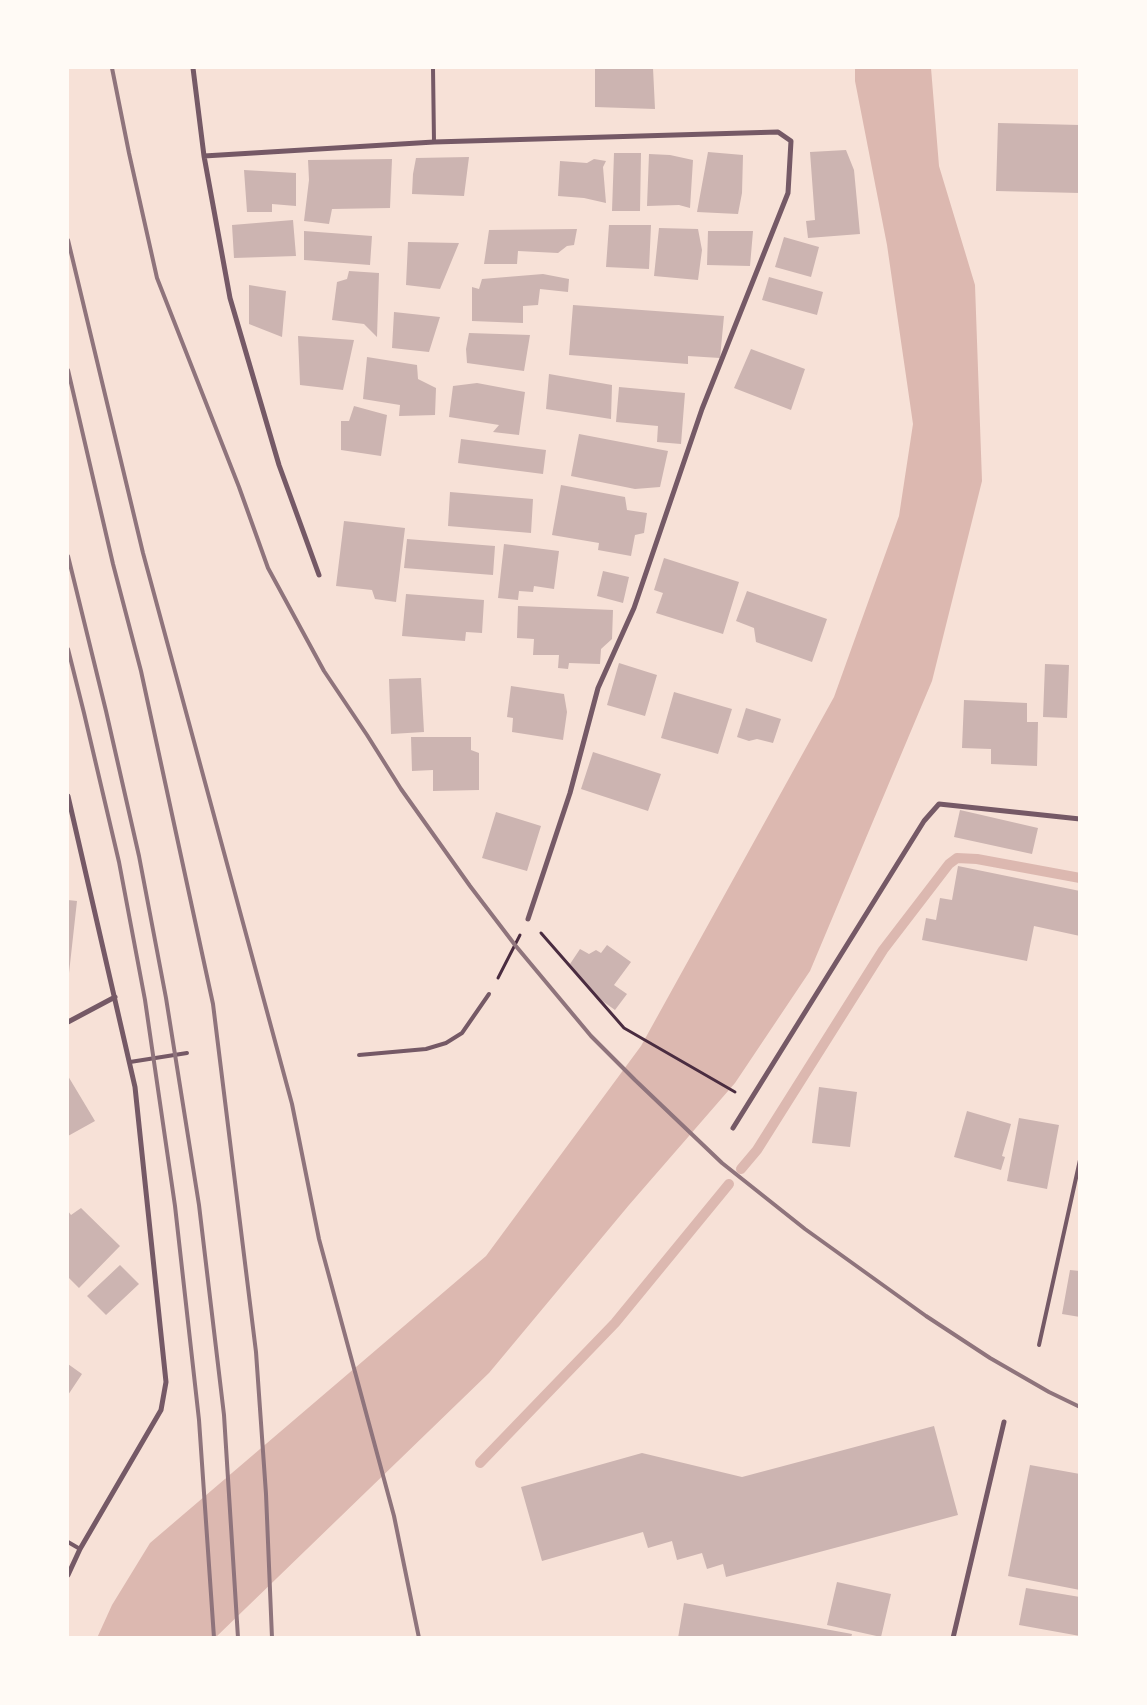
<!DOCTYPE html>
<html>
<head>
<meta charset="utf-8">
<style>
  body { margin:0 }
  #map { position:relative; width:1147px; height:1705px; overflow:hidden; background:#f7e1d7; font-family:Helvetica,sans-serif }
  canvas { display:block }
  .frame { position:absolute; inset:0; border:69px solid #fffaf5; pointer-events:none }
</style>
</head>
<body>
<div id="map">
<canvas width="1147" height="1705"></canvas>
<div class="frame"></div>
</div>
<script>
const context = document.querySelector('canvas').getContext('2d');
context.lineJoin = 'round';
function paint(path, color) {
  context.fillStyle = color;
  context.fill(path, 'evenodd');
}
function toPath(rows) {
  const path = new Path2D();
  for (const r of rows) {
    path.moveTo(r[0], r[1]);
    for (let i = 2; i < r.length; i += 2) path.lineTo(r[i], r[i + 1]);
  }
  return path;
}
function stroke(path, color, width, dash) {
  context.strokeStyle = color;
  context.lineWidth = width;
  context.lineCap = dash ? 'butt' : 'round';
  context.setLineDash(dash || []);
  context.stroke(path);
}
paint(toPath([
  [855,68,931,68,939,166,975,285,982,481,932,681,810,971,735,1083,629,1205,489,1373,216,1637,97,1638,112,1605,150,1543,486,1256,641,1046,834,697,899,516,913,424,887,245,855,81]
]), '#dcb8b0');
stroke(toPath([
  [741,1169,757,1150,883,950,949,864,957,858,977,859,1080,878],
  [480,1463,615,1323,729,1184]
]), '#dcb8b0', 10);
paint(toPath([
  [595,68,653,68,655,109,595,107],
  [998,123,1080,125,1080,193,996,191],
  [846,150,854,170,860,234,808,238,806,221,815,220,810,152],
  [708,152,743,155,742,193,738,214,697,212],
  [614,153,641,153,640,211,612,211],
  [649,154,670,155,693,160,690,208,679,205,647,206],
  [469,157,464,196,412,194,413,174,416,158],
  [392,159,390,208,332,209,329,224,304,221,309,180,308,160],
  [594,159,606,161,603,167,606,203,584,198,558,196,560,161,587,163],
  [244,170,296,173,296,206,272,204,272,212,247,212],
  [293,220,296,256,234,258,232,225],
  [609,225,651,225,649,269,606,267],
  [659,228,698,229,702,250,698,280,654,276],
  [577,229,574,245,567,246,558,253,518,251,517,264,484,264,489,230],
  [304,231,372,236,370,265,304,260],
  [708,231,753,231,750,266,707,265],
  [784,237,819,247,811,277,775,267],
  [408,242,459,243,440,289,406,285],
  [349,271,379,273,377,337,364,324,332,320,337,282,347,279],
  [543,274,569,279,568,292,540,289,538,305,523,306,523,323,472,321,472,287,479,289,482,279],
  [769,277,823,292,817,315,762,300],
  [249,285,286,291,282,337,249,324],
  [573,305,724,316,720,358,688,356,688,364,569,355],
  [394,312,440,317,429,352,392,348],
  [469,333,530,335,524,371,467,363,466,349],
  [298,336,354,340,343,390,300,385],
  [751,349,805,369,791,410,734,388],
  [367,357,417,365,418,379,436,388,435,415,399,416,400,405,363,399],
  [549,374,612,385,611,419,546,409],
  [477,383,525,392,519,435,493,432,499,425,449,417,453,386],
  [619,387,685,393,681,444,657,442,658,426,616,422],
  [354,406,387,415,381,456,341,450,341,421,349,421],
  [579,434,668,451,660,487,635,489,571,476],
  [461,439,546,450,543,474,458,463],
  [561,485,625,497,627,510,647,513,644,533,635,535,631,556,598,550,599,543,552,535],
  [450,492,533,499,531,533,448,526],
  [344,521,405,528,396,602,375,599,372,590,336,586],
  [407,539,495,546,493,575,404,568],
  [504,544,559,551,554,589,534,586,533,592,519,591,518,600,498,598],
  [664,558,739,582,723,634,656,613,663,593,654,590],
  [603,571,629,577,623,603,597,596],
  [747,591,827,619,812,662,756,642,754,628,736,621],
  [406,594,484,600,482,633,466,632,465,641,402,636],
  [518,606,613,610,612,639,601,649,600,664,569,663,568,669,558,668,559,655,533,655,534,639,517,638],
  [619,663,657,675,645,716,607,705],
  [1045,664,1069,665,1067,718,1043,717],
  [421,678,424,732,391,734,389,679],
  [511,686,564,694,567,712,563,740,512,732,513,718,507,717],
  [674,692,732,709,718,754,661,738],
  [964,700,1027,703,1027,722,1038,722,1037,766,991,764,991,749,962,748],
  [746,708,781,719,773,743,757,739,749,741,737,737],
  [411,737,471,737,471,750,479,753,479,790,433,791,433,770,412,771],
  [593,752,661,774,648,811,581,789],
  [960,810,1038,828,1032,854,954,837],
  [496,812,541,826,527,871,482,858],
  [958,866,1080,891,1080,936,1034,926,1027,961,922,940,926,918,936,920,940,898,952,900],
  [68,900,77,901,69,973,68,973],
  [607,945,631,962,614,985,627,994,615,1010,594,995,570,964,580,949,589,954,596,950,601,953],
  [68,1076,95,1121,68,1136],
  [819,1087,857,1092,850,1147,812,1143],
  [967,1111,1011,1124,1002,1156,1005,1157,1001,1170,954,1157],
  [1019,1118,1059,1125,1047,1189,1007,1181],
  [81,1208,120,1246,79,1288,68,1277,68,1211,71,1215],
  [120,1265,139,1284,106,1315,87,1296],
  [1070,1270,1080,1271,1080,1317,1062,1314],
  [68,1364,82,1374,68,1395],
  [934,1426,958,1515,726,1577,723,1564,707,1569,702,1553,677,1560,672,1541,648,1548,643,1532,542,1561,521,1487,642,1453,742,1477],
  [1030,1465,1080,1474,1080,1590,1008,1576],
  [837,1582,891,1594,881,1637,827,1625],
  [1026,1588,1080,1597,1080,1636,1019,1625],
  [684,1603,852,1634,851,1638,678,1638]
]), '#ccb4b1');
stroke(toPath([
  [541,933,624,1028,735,1092],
  [498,978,520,935]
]), '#4a2c40', 3);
stroke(toPath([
  [433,68,434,142],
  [359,1055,426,1049,446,1043,462,1033,489,994],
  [130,1062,187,1053],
  [1039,1345,1080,1160],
  [68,1542,80,1549]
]), '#755966', 4);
stroke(toPath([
  [193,68,204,156,230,298,279,465,319,575],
  [204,156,434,142,778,132,791,141,788,193,702,409,634,608,598,688,570,793,528,919],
  [68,796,135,1087,166,1382,161,1410,80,1549,68,1575],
  [68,1022,115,997],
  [733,1128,924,821,939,804,1080,819],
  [953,1638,1004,1422]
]), '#755966', 5);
stroke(toPath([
  [112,68,129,153,157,278,239,487,268,568,324,671,367,735,401,789,470,886,515,945,591,1036,635,1080,722,1163,805,1229,926,1316,990,1358,1049,1392,1080,1407],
  [68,240,143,553,292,1104,319,1239,394,1516,419,1638],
  [68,370,113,564,141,671,213,1004,256,1352,266,1494,272,1638],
  [68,556,106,711,139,856,166,998,199,1205,224,1415,238,1638],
  [68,649,84,713,119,862,145,1000,175,1206,199,1420,214,1638]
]), '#8f747c', 4);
</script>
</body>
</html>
